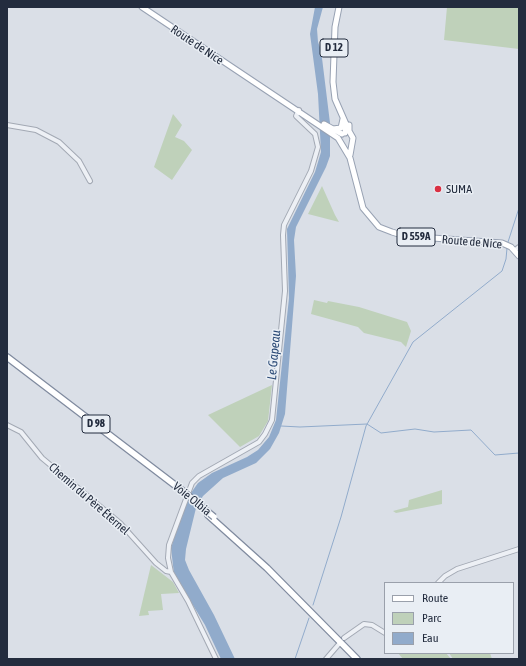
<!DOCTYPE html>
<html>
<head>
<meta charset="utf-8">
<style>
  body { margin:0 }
  #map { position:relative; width:526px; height:666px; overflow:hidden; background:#dadfe7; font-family:"Asap Condensed",sans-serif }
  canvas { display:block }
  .frame { position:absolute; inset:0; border:8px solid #232c3e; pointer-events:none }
  .legend { position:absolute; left:384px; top:582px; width:130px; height:72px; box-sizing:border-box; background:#e9eef4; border:1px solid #9aa0ab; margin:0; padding:5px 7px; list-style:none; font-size:12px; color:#232c3e }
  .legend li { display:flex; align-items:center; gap:8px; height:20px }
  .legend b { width:20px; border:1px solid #9aa0ab }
</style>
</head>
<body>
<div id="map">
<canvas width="526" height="666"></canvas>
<div class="frame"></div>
<ul class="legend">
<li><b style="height:5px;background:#fff"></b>Route</li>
<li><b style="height:11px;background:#bfd1ba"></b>Parc</li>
<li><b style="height:11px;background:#91abcb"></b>Eau</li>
</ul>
</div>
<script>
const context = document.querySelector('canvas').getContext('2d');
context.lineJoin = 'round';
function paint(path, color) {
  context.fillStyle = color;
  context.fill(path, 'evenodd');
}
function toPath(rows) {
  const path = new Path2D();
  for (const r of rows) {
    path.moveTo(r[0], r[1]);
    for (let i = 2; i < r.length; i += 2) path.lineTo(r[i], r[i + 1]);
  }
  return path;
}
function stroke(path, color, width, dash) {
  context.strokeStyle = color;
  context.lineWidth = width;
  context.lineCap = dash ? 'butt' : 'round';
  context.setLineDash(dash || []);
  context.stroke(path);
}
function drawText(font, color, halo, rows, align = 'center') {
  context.font = font + ' "Asap Condensed",sans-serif';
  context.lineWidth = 3;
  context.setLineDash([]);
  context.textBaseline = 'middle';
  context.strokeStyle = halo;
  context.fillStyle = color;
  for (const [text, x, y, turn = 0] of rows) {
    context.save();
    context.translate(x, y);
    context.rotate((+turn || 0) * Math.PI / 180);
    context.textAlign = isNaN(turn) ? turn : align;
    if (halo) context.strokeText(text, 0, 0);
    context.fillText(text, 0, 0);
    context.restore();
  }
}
paint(toPath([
  [447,7,519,7,519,49,444,40],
  [173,114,182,125,175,137,184,141,192,150,172,180,154,167],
  [322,186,335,215,339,222,308,214],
  [314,300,327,303,328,301,359,307,407,322,411,331,406,347,401,342,364,333,358,327,311,314],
  [272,385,268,421,259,436,240,447,208,415],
  [442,490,442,504,396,513,393,511,408,507,409,500],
  [151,565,173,582,179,593,161,594,163,610,148,611,149,615,139,616],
  [398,653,446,653,451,659,403,659],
  [449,653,490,653,492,659,453,659]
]), '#bfd1ba');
paint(toPath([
  [315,7,323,7,317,29,318,42,321,50,330,123,330,156,326,167,296,227,294,240,296,276,285,414,279,433,270,449,256,463,223,478,203,496,196,508,186,549,185,560,189,570,214,615,235,659,221,659,205,625,174,574,171,548,186,500,198,483,212,473,247,457,258,450,269,437,276,420,289,298,287,229,315,172,321,152,318,94,310,34]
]), '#91abcb');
stroke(toPath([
  [508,242,519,208],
  [281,426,300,427,367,424,381,433,415,429,434,432,471,430,495,455,519,453],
  [313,605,341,517,366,426,413,342,502,271,506,259,507,248],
  [295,659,309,618]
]), '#91abcb', 1);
const minor = toPath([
  [7,125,36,130,59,142,79,161,90,181],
  [515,250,519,247],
  [7,425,21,432,42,458,120,523,156,563,166,571,171,572],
  [438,583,445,576,457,569,519,549],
  [344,638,364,624,372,625,385,633],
  [216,659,188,601,171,572,168,558,169,545,192,483,199,476,259,442,265,434,272,420,285,291,283,235,284,225,311,171,318,147,315,134,296,116,299,110],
  [326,659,339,644]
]);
const major = toPath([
  [142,7,338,138,350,158,363,208,379,227,392,232,405,236,502,243,511,247,519,256],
  [339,7,335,27,333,82,335,99,346,124,345,133],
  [324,124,342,134],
  [349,125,349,131,353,138,350,155],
  [333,129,341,128,343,119]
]);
const highway = toPath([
  [7,357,184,492],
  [208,515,267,568,357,659]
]);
stroke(minor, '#a3a9b4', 6);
stroke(major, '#98a2b3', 7);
stroke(highway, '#808b9f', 8);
stroke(minor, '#edf0f5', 4);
stroke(major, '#fff', 5);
stroke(highway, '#fff', 5.5);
const highwayBridge = toPath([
  [184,492,214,517]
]);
stroke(highwayBridge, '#808b9f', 8, []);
stroke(highwayBridge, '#fff', 5.5);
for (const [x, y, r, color] of [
  [438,189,4,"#da3043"]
]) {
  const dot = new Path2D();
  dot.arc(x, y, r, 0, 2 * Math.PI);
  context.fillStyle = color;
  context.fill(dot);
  stroke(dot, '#e9eef4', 1.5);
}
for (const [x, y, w] of [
  [334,48,28],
  [416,237,38],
  [96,424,28]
]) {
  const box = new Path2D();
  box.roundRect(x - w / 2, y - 9, w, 18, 3);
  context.fillStyle = '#e9eef4';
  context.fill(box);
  stroke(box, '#232c3e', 1);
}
drawText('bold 11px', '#232c3e', null, [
  ["D 12",334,48],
  ["D 559A",416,237],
  ["D 98",96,424]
]);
drawText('12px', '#232c3e', '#e9eef4', [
  ["Route de Nice",197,45,34],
  ["Route de Nice",472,242,5],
  ["Chemin du Père Éternel",89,499,41],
  ["Voie Olbia",192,499,39]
]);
drawText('12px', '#232c3e', '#e9eef4', [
  ["SUMA",446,189]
], 'left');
drawText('italic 13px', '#2a4975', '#e9eef4', [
  ["Le Gapeau",274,355,-85]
]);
</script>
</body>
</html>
